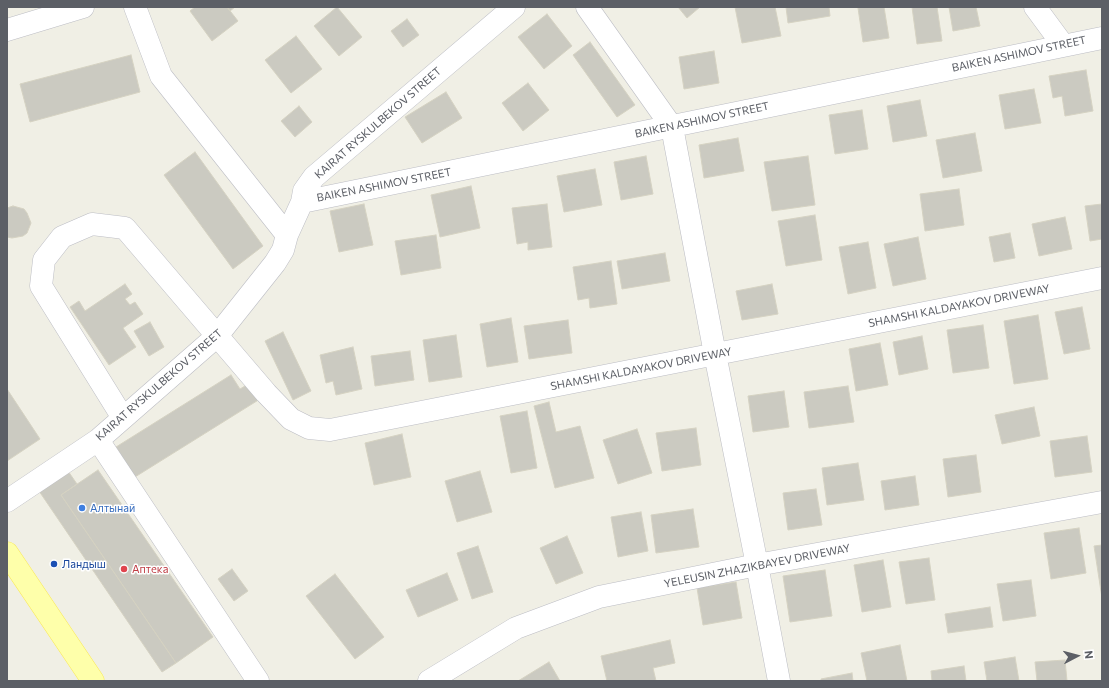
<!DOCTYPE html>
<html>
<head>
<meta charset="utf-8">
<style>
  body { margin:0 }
  #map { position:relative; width:1109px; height:688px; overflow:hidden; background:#f0efe5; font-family:Commissioner,sans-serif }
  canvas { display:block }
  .frame { position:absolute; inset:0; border:8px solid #5c5f66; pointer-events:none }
  .north { position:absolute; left:1057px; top:636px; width:40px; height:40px; -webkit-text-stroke:3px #fff; paint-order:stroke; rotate:84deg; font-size:11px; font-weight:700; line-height:16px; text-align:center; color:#5c5f66 }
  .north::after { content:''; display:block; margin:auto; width:14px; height:18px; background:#5c5f66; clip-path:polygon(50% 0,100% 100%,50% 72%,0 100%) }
</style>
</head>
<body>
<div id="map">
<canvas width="1109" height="688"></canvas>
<div class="frame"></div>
<div class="north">N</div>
</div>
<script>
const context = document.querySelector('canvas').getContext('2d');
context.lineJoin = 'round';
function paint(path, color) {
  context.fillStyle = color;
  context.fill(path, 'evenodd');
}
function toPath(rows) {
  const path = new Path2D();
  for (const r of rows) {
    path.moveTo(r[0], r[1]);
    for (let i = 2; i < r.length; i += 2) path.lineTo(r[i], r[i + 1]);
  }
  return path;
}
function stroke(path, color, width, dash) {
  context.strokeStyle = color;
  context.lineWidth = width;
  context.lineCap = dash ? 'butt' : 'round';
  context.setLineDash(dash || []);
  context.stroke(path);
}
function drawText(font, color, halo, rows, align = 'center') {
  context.font = font + ' Commissioner,sans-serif';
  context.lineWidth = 3;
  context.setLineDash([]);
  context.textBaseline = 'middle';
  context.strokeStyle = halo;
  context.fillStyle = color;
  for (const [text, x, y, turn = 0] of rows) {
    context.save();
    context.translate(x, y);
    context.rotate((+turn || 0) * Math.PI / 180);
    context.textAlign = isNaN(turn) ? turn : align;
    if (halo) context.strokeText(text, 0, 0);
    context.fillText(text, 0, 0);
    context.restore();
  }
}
const building = toPath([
  [195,7,227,7,238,21,212,41,190,11,195,7],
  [227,7,235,7,230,11,227,7],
  [337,7,362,37,339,56,314,26,337,7],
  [678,7,700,7,687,18,678,7],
  [735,7,775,7,781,36,742,43,735,7],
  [786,7,829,7,830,16,788,23,786,7],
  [864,7,884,7,889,38,863,42,858,8,864,7],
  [912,7,937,7,942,41,917,44,912,7],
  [949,7,976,7,980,26,953,31,949,7],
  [547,14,572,46,544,69,518,37,547,14],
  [407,19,419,35,403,47,391,31,407,19],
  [296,36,322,69,291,93,265,60,296,36],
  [590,42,635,105,617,117,573,55,590,42],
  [714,51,719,83,684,89,679,57,714,51],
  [131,55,140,92,30,122,20,84,131,55],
  [1086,70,1093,111,1065,116,1062,96,1053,98,1049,76,1086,70],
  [528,83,549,110,523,131,502,103,528,83],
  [1034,89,1041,123,1005,129,999,95,1034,89],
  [446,92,462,118,422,143,405,117,446,92],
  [920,100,927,136,893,142,887,106,920,100],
  [299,106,312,122,295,137,281,121,299,106],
  [862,110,868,149,835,154,829,115,862,110],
  [975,133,982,171,943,178,936,140,975,133],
  [738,138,744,171,704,178,699,145,738,138],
  [195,152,263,246,233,269,164,175,195,152],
  [646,156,653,194,621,200,614,162,646,156],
  [808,156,815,205,772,211,764,162,808,156],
  [595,169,602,205,564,212,557,176,595,169],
  [471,186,480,228,440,237,431,195,471,186],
  [959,189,964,225,925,231,920,194,959,189],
  [364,204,373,245,339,252,330,211,364,204],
  [547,204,552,247,528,250,528,242,517,244,512,208,547,204],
  [1102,204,1102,239,1090,241,1085,206,1102,204],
  [13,206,24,209,27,213,31,223,27,233,23,236,12,238,7,237,7,208,13,206],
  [815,215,822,260,786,266,778,221,815,215],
  [1065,217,1072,249,1039,256,1032,224,1065,217],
  [1010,233,1015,258,994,262,989,237,1010,233],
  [436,235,441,268,401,275,395,241,436,235],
  [918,237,926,279,893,286,884,244,918,237],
  [868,242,876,288,848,294,839,247,868,242],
  [665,253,670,281,622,289,617,261,665,253],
  [611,261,617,304,590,308,589,298,578,300,573,267,611,261],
  [125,284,132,294,125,299,130,305,135,302,143,314,123,328,136,347,109,365,70,307,79,301,85,311,125,284],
  [772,284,778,314,742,320,736,291,772,284],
  [1082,307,1090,349,1064,354,1055,312,1082,307],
  [1038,315,1048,379,1014,384,1004,321,1038,315],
  [511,318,518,362,487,367,480,324,511,318],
  [568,320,572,353,529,359,524,326,568,320],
  [150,322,164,347,149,356,134,331,150,322],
  [983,325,989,368,953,373,947,330,983,325],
  [283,332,311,391,293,400,265,341,283,332],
  [456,335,462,377,429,382,423,340,456,335],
  [922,336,928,369,899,375,893,342,922,336],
  [880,343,888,385,856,391,849,349,880,343],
  [353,347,362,389,336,395,333,381,326,383,320,355,353,347],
  [410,351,414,380,375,386,371,356,410,351],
  [231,375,240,389,250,383,260,399,135,477,116,447,231,375],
  [848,386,854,422,809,428,804,392,848,386],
  [7,389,40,439,7,461,7,389],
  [784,391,789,427,753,432,748,396,784,391],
  [549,402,556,432,580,426,594,478,555,488,534,406,549,402],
  [1034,407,1040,436,1002,444,995,415,1034,407],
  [527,411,537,468,511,473,500,416,527,411],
  [696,428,701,465,662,471,656,433,696,428],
  [637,429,652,473,618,484,603,440,637,429],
  [402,434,411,477,374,485,365,443,402,434],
  [1087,436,1092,472,1055,477,1050,441,1087,436],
  [976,455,981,492,948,497,943,459,976,455],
  [858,463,864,500,827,505,822,468,858,463],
  [98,470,213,637,176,663,61,495,98,470],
  [68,471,77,484,61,495,176,663,162,672,39,491,68,471],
  [480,471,492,512,457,522,445,481,480,471],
  [915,476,919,505,885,510,881,481,915,476],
  [816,489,822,525,788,530,783,493,816,489],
  [693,509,699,547,656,553,651,515,693,509],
  [641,512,648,551,618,557,611,517,641,512],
  [1079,528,1086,573,1051,579,1044,533,1079,528],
  [567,536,583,573,556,584,540,548,567,536],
  [1102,545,1102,598,1094,546,1102,545],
  [478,546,493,592,472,599,457,553,478,546],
  [929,558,935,600,906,604,899,562,929,558],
  [883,560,891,607,862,612,854,565,883,560],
  [232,569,248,591,234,601,218,579,232,569],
  [825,570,832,616,790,622,783,576,825,570],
  [447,573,458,600,418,617,406,590,447,573],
  [335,574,384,637,355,659,306,596,335,574],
  [1031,580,1036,616,1003,621,997,584,1031,580],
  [736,582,742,618,703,625,697,588,736,582],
  [990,607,993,627,948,633,945,614,990,607],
  [670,640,675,663,653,668,656,681,607,681,601,656,670,640],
  [900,645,907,681,867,681,861,653,900,645],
  [1015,657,1019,681,987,681,984,662,1015,657],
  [1065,660,1067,681,1037,681,1035,662,1065,660],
  [549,662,560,681,518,681,549,662],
  [964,666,966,681,932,681,931,671,964,666],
  [852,673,853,681,821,681,821,679,852,673]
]);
paint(building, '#cbcac1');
stroke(building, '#d5d2c2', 1);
const minor = toPath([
  [135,7,161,76,287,235],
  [587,7,672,127,715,354,757,565,779,681],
  [1035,7,1063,45],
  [7,30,83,7],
  [302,202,1102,38],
  [123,418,41,286,44,260,62,237,92,224,125,228,266,393,291,419,309,428,330,430,1102,278],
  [98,440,258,681],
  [7,501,98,440,217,336,275,263,283,250,287,235,302,202,304,191,314,177,514,7],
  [429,681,516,628,599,597,757,565,1102,502]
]);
const major = toPath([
  [7,553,93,681]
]);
stroke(minor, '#bcbdc4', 23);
stroke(major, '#fae853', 23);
stroke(minor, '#fff', 22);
stroke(major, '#feffaa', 22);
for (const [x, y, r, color] of [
  [82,508,4,"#3f7fe0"],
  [54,564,4,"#1a4fb4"],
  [124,569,4,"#e0444e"]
]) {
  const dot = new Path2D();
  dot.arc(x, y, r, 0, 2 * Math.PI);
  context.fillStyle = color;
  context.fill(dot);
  stroke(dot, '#fff', 1.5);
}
drawText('11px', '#5c5f66', '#fff', [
  ["BAIKEN ASHIMOV STREET",1019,54,-12],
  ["BAIKEN ASHIMOV STREET",702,120,-12],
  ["KAIRAT RYSKULBEKOV STREET",378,123,-41],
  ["BAIKEN ASHIMOV STREET",384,185,-11],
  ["SHAMSHI KALDAYAKOV DRIVEWAY",959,306,-11],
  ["SHAMSHI KALDAYAKOV DRIVEWAY",641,369,-11],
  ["KAIRAT RYSKULBEKOV STREET",159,385,-41],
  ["YELEUSIN ZHAZIKBAYEV DRIVEWAY",757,566,-11]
]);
drawText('11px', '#366cbe', '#fff', [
  ["Алтынай",90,508]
], 'left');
drawText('11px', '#164399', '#fff', [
  ["Ландыш",62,564]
], 'left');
drawText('11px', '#be3a42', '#fff', [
  ["Аптека",132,569]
], 'left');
</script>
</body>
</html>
